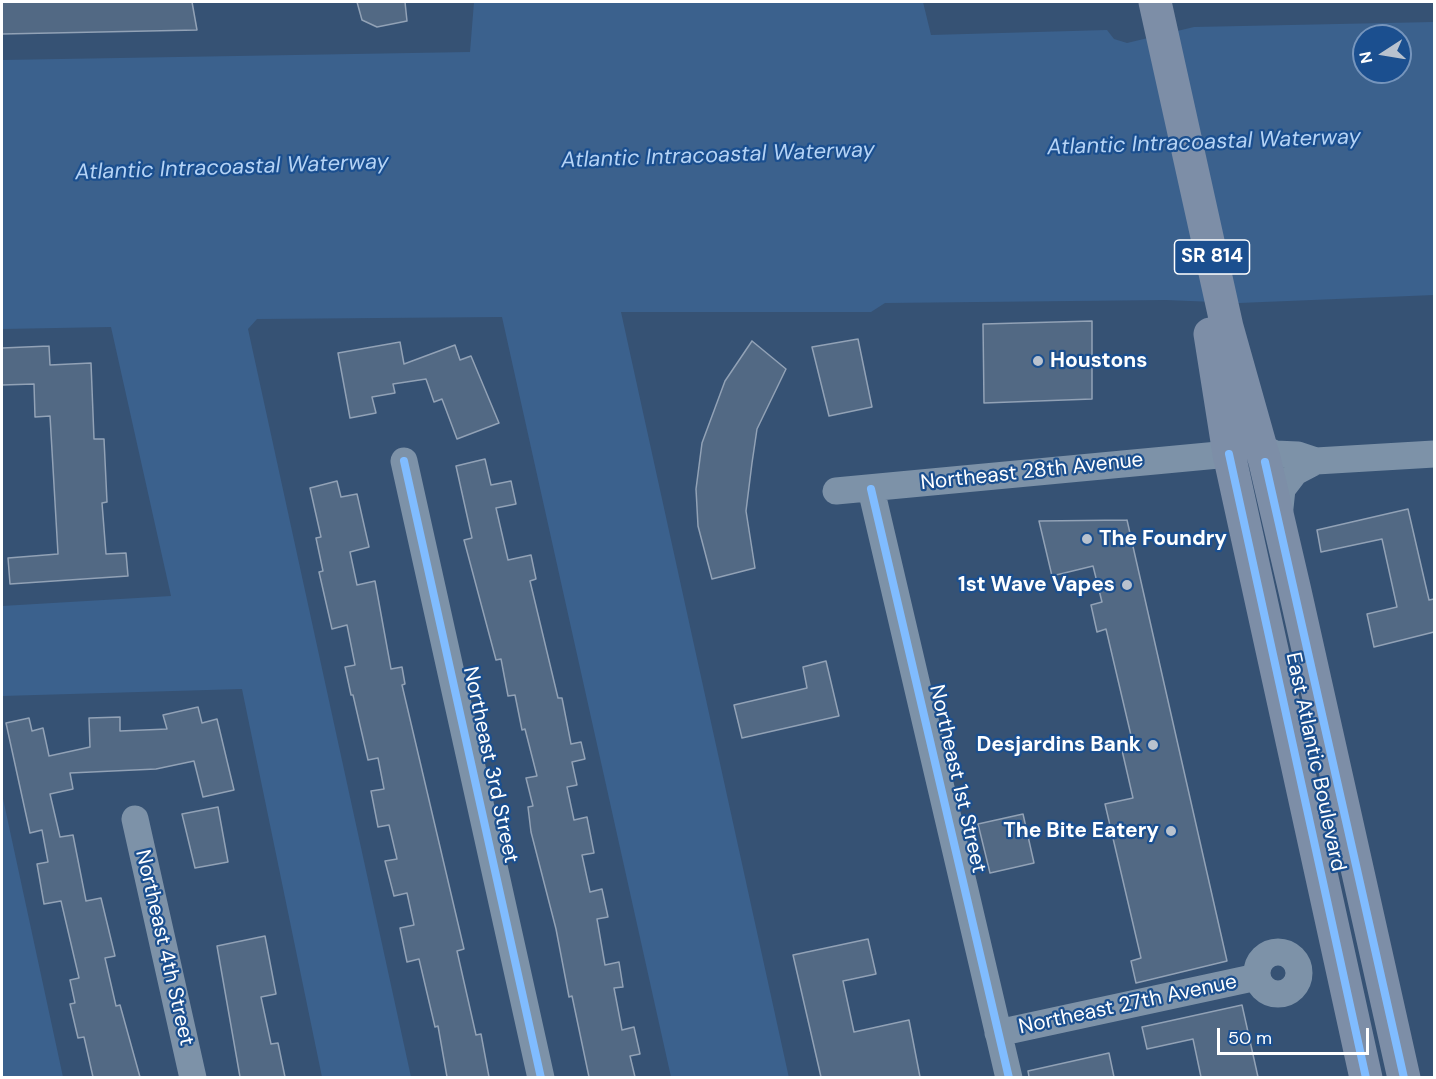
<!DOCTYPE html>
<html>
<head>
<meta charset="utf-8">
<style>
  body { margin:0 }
  #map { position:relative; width:1436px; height:1079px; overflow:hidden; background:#365274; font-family:"DM Sans",sans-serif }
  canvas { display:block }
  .frame { position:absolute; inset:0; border:3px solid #fff; pointer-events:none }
  .north { position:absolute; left:1352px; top:24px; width:60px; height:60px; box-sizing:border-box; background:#1b4f8f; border:2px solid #7695bc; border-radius:50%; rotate:258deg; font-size:16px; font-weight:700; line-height:24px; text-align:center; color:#fff }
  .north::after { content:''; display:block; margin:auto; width:21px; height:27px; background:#b9c2ce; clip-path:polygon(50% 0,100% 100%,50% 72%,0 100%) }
  .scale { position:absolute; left:1217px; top:1028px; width:152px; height:27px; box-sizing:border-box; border:3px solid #fff; border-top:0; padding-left:8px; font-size:18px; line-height:21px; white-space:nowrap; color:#fff; -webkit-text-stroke:4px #1b4f8f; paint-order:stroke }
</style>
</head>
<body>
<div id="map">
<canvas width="1436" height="1079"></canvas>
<div class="frame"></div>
<div class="north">N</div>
<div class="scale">50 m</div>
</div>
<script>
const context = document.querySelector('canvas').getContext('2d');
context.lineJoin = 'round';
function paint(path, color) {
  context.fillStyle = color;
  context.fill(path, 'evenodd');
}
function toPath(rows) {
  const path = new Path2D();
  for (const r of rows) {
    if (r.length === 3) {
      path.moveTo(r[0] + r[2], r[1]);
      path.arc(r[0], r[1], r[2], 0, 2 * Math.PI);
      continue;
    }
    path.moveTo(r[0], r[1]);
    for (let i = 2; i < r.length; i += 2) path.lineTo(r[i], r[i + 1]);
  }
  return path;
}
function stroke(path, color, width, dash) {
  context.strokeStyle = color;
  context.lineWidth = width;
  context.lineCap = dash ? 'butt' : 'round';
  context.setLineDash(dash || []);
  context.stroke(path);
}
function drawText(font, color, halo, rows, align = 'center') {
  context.font = font + ' "DM Sans",sans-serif';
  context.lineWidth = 4.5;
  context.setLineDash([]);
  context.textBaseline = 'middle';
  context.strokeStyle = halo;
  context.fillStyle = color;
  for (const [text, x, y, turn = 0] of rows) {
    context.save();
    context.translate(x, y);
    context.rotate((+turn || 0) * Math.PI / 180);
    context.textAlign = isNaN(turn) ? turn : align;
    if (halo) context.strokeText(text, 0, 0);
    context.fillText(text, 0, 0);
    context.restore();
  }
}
paint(toPath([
  [474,2,923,2,931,35,1107,30,1114,39,1127,43,1194,27,1434,22,1434,295,1239,303,1166,300,885,303,871,312,621,312,789,1078,671,1077,502,317,257,319,248,329,411,1077,322,1077,242,689,2,696,2,606,171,596,111,327,2,329,2,60,470,52],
  [1364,36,1400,36,1400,72,1364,72],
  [2,794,63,1077,2,1077]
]), '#3b618d');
const building = toPath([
  [2,2,192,2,197,30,2,34,2,2],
  [357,2,405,2,407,21,377,27,362,20,357,2],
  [1092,321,1092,399,984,403,983,324,1092,321],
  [858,339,872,407,829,416,812,347,858,339],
  [752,341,786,369,757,429,752,463,746,511,755,568,712,579,698,526,696,489,702,443,725,381,752,341],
  [400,342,404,364,455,345,460,360,471,356,499,423,457,439,442,399,434,402,426,379,393,384,395,393,372,397,376,413,350,418,338,353,400,342],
  [49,346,50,365,91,363,94,439,104,439,107,502,102,503,106,554,126,553,128,576,10,584,8,558,58,554,50,416,35,417,34,384,2,385,2,348,49,346],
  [485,459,491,485,511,481,516,504,496,508,508,560,531,555,536,579,530,581,558,698,562,698,571,744,581,742,585,759,572,762,577,785,567,787,574,820,587,817,594,853,582,855,590,892,602,889,608,917,597,919,605,965,619,962,623,987,614,988,622,1030,634,1027,640,1054,630,1056,635,1077,589,1077,572,996,569,997,556,929,531,832,528,807,533,806,526,778,537,776,525,729,522,730,515,695,508,696,501,659,496,660,464,540,472,538,456,466,485,459],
  [337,481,341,497,357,494,369,547,350,552,357,585,375,581,391,669,402,667,405,684,402,685,464,949,457,951,476,1035,481,1034,489,1077,447,1077,438,1026,435,1027,419,959,407,962,400,928,414,925,407,893,394,896,385,861,397,859,389,825,378,827,371,791,384,789,378,758,368,760,353,695,351,695,345,667,355,665,347,625,332,629,319,572,323,571,316,538,321,537,310,488,337,481],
  [1408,509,1429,600,1434,599,1434,632,1374,647,1367,614,1397,607,1382,539,1321,552,1317,530,1408,509],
  [1127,520,1227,961,1136,983,1131,961,1141,958,1105,804,1133,798,1121,746,1133,744,1106,629,1097,632,1091,605,1102,602,1093,566,1052,576,1039,521,1127,520],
  [826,661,839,716,742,738,734,705,807,688,803,667,826,661],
  [198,707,202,723,217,719,234,790,203,797,194,761,156,769,70,773,73,789,50,794,60,837,73,835,86,901,101,898,115,956,105,958,116,1006,120,1005,140,1077,93,1077,84,1037,78,1038,70,1004,75,1003,70,980,79,978,61,901,44,904,37,864,48,862,42,830,30,833,6,723,29,718,32,731,43,728,49,756,90,747,89,718,120,717,120,731,167,729,163,715,198,707],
  [218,807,228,862,195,868,182,814,218,807],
  [1023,814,1034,863,990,873,978,824,1023,814],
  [265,936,276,994,261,997,271,1044,278,1043,285,1077,240,1077,217,946,265,936],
  [868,939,876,974,843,981,854,1032,909,1020,920,1077,821,1077,793,955,868,939],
  [1242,1005,1258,1077,1201,1077,1193,1039,1147,1049,1142,1027,1242,1005],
  [1109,1053,1114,1077,1029,1077,1028,1071,1109,1053]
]);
paint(building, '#526984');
stroke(building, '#92a2b6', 1.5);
stroke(toPath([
  [1260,447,1275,454,1298,455,1316,461,1434,454],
  [404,461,541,1078],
  [871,489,1009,1078],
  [836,491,1229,454],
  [1279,517,1282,489,1295,472,1316,461],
  [135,819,193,1078],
  [1278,973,21],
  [998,1033,1257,977]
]), '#7d92a8', 27);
stroke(toPath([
  [1155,2,1227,327,1265,462,1295,591,1404,1078],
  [1210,334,1229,454,1366,1078]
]), '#7d8ea7', 33);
stroke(toPath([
  [1229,454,1366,1078],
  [404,461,541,1078],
  [1265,462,1404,1078],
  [871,489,1009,1078]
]), '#80bcff', 8);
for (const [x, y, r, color] of [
  [1038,361,6,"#b9c2ce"],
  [1087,539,6,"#b9c2ce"],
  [1127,585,6,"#b9c2ce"],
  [1153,745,6,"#b9c2ce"],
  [1171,831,6,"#b9c2ce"]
]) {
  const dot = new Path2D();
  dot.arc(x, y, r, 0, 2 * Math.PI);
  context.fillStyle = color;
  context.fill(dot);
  stroke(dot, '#1b4f8f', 2);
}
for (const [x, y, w] of [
  [1212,257,75]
]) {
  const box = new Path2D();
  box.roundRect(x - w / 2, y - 17, w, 34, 4.5);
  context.fillStyle = '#1b4f8f';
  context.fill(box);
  stroke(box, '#fff', 1.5);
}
drawText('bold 20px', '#fff', null, [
  ["SR 814",1212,257]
]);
drawText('bold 21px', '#fff', '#1b4f8f', [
  ["Houstons",1050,361,"left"],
  ["The Foundry",1099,539,"left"],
  ["1st Wave Vapes",1115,585],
  ["Desjardins Bank",1141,745],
  ["The Bite Eatery",1159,831]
], 'right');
drawText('21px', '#fff', '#1b4f8f', [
  ["Northeast 28th Avenue",1032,472,-6],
  ["East Atlantic Boulevard",1315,762,78],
  ["Northeast 3rd Street",490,765,78],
  ["Northeast 1st Street",957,779,77],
  ["Northeast 4th Street",164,948,77],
  ["Northeast 27th Avenue",1128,1005,-12]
]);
drawText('italic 22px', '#b5d3f5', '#1b4f8f', [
  ["Atlantic Intracoastal Waterway",1204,143,-2],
  ["Atlantic Intracoastal Waterway",718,156,-2],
  ["Atlantic Intracoastal Waterway",232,168,-2]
]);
</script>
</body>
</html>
